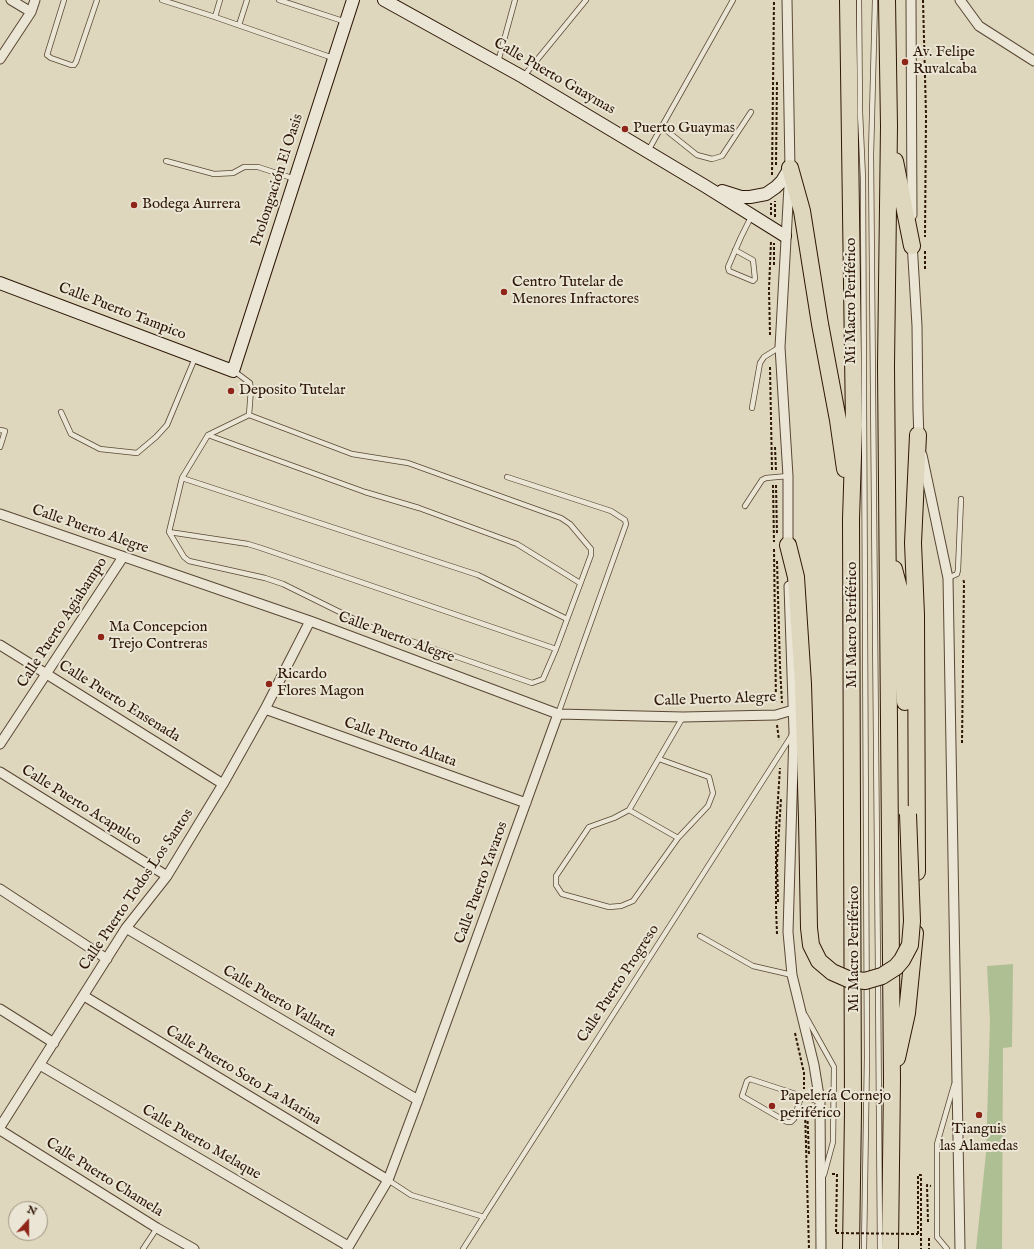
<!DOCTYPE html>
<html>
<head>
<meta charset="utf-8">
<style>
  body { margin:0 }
  #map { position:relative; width:1034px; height:1249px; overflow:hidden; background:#ded7bd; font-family:"IM FELL English",serif }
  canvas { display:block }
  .north { position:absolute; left:8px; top:1201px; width:40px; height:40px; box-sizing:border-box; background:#eae5d4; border:1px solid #9f9382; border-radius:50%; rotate:21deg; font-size:11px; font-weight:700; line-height:16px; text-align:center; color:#2e1706 }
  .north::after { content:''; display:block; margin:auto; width:14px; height:18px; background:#8f2418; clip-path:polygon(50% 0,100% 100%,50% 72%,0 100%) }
</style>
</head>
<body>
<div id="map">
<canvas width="1034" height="1249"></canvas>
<div class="north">N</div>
</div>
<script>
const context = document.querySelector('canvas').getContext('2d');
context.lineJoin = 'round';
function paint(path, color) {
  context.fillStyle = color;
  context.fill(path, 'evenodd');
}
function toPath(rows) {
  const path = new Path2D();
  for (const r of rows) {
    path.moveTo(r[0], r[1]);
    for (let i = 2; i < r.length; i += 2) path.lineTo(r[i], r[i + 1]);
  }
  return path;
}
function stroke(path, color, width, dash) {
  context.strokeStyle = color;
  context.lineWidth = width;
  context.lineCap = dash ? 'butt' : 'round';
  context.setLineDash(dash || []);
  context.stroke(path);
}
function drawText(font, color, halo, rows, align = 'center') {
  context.font = font + ' "IM FELL English",serif';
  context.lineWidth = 4;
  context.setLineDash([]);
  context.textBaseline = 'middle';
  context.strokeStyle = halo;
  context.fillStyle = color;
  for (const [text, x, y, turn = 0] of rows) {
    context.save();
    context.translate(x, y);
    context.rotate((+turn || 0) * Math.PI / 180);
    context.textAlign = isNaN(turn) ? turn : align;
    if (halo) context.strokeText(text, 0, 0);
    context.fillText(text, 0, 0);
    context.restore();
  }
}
paint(toPath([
  [1013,964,1012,1047,1003,1048,1002,1249,976,1249,986,1153,990,1021,987,966]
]), '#aebf94');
const lane = toPath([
  [64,0,47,55,51,58,71,65,74,65,76,62,97,0],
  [162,0,215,17,333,58],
  [279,0,346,22],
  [859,0,860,112,863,179,867,1056,864,1249],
  [875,0,871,155,878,973],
  [215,17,220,0],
  [239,25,247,0],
  [498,62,515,0],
  [523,77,586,0],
  [662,127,697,155,712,159,722,156,751,112],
  [648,151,733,0],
  [166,161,214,174,233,173,244,167,258,167,295,179],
  [735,250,753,260,755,279,753,281,729,271,728,267,741,237,752,215],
  [234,371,250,383,251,389,249,415],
  [752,408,760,363,764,357,780,347],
  [61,412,71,434,100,449,137,453,156,437,167,425,195,358],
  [249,415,352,454,408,463,561,518,570,524,591,549,591,555,556,649,543,679,532,683,368,626,283,584,265,578,189,561,184,557,169,532,182,478,208,435,249,415],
  [0,430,5,431,0,447],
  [208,435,365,492,419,508,517,544,580,583],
  [507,477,611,511,625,520,626,524,558,714],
  [182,478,478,575,567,619],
  [745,506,762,480,766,478,788,476],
  [169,532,248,544,261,548,556,649],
  [948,578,957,574,958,570,961,499],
  [659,759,709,777,713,793,708,806,678,838],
  [629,810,678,838,633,901,621,906,609,907,562,894,556,885,556,876,589,827,614,818,629,810,683,717],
  [700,936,753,966,792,975],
  [878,981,880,1249],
  [805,1015,834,1067,833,1142,824,1175],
  [801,1097,794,1119,791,1122,787,1122,742,1096,747,1081,750,1079,820,1102],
  [388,1180,411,1195,484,1217],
  [143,1249,157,1228],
  [463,1249,792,735],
  [947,1249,937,1237,937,1144,954,1085]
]);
const street = toPath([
  [11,0,31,12],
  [787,0,790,168,780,347,788,476,788,549],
  [911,0,912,215],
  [960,0,979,26,1034,61],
  [0,59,31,12,35,0],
  [912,242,917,326,918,410,919,439],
  [922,455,948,578,960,1249],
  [0,514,310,621,558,714,683,717,776,715,793,710],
  [789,586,794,732,788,932,792,975,814,1065,820,1102,821,1249],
  [0,645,223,784],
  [265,709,526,803],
  [0,744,123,557],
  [0,772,167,876],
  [0,889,107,959],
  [126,928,418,1100],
  [84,996,388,1180],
  [0,1009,54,1043],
  [40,1065,348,1246],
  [0,1127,126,928,167,876,223,784,265,709,310,621],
  [0,1130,157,1228,194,1249],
  [347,1249,388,1180,418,1100,558,714]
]);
const secondary = toPath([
  [384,0,523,77,705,186,785,236],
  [722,191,741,197,750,197,766,194,776,187,782,181,790,168],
  [0,283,233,371,353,0]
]);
const highway = toPath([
  [848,0,854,425,851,519,853,1112,851,1249],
  [887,0,889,126,886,366,892,1079,890,1249],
  [895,161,912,246],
  [790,168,802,211,820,324,838,420,845,469],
  [788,545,796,577,803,684,807,819],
  [894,569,903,603,905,702],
  [917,872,916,615,913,543,918,435],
  [897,1058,907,1013,915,933]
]);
stroke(lane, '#5a4734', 6);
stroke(street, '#5a4734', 11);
stroke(secondary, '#2e1706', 14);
stroke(highway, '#2e1706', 18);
stroke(toPath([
  [923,0,926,115,925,237],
  [776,165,777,81],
  [772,175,774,0],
  [771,215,771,203],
  [775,217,775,201],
  [774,265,774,243],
  [925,269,925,251],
  [770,335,769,289,771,241],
  [770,367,772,471],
  [775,447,776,471],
  [773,485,774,542],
  [776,485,777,535],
  [774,549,776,704],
  [777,561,780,667,782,703],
  [777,725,779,740],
  [962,743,964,582,963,579],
  [778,902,777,862,781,799],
  [777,934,776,908,776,830,780,768],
  [795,1033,804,1073,804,1089],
  [807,1106,809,1156],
  [805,1110,809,1249],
  [832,1174,837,1174,836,1233],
  [928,1222,927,1185,931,1186],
  [918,1234,918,1175,921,1175,921,1249],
  [929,1238,929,1249]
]), '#2e1706', 2, [3, 2]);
stroke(lane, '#eae5d4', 4.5);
stroke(street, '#eae5d4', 9);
stroke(secondary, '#eae5d4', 12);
stroke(highway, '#ded7bd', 16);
const highwayBridge = toPath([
  [807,819,809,928,811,945,819,961,832,972,848,979,865,981,882,976,896,967,902,960,910,945,912,921,908,814]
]);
stroke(highwayBridge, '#2e1706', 18, []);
stroke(toPath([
  [836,1233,918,1234]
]), '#2e1706', 2, [3, 2]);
stroke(highwayBridge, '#ded7bd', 16);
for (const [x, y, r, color] of [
  [905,62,4,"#8f2418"],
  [625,129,4,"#8f2418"],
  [134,205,4,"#8f2418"],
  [504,292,4,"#8f2418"],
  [231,391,4,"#8f2418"],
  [101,637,4,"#8f2418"],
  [269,684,4,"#8f2418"],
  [772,1106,4,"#8f2418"],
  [979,1115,4,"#8f2418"]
]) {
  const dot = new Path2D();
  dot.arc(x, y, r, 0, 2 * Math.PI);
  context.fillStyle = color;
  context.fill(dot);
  stroke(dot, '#eae5d4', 1.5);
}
drawText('15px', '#2e1706', '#eae5d4', [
  ["Av. Felipe",913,53],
  ["Ruvalcaba",913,70],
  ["Puerto Guaymas",633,129],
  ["Bodega Aurrera",142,205],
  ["Centro Tutelar de",512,283],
  ["Menores Infractores",512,300],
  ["Deposito Tutelar",239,391],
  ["Ma Concepcion",109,628],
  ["Trejo Contreras",109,645],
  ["Ricardo",277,675],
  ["Flores Magon",277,692],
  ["Papelería Cornejo",780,1097],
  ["periférico",780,1114],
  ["Tianguis",979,1130,"center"],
  ["las Alamedas",979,1147,"center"]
], 'left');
drawText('15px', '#2e1706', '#eae5d4', [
  ["Calle Puerto Guaymas",554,77,30],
  ["Prolongación El Oasis",278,180,-72],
  ["Mi Macro Periférico",852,301,-90],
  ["Calle Puerto Tampico",122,312,21],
  ["Calle Puerto Alegre",90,530,19],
  ["Calle Puerto Agiabampo",63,623,-57],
  ["Mi Macro Periférico",853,625,-90],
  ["Calle Puerto Alegre",396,638,20],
  ["Calle Puerto Alegre",715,700,-2],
  ["Calle Puerto Ensenada",119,702,32],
  ["Calle Puerto Altata",400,743,20],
  ["Calle Puerto Acapulco",81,806,32],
  ["Calle Puerto Yavaros",482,883,-70],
  ["Calle Puerto Todos Los Santos",137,890,-56],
  ["Mi Macro Periférico",855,949,-90],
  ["Calle Puerto Progreso",619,984,-57],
  ["Calle Puerto Vallarta",279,1002,30],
  ["Calle Puerto Soto La Marina",243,1076,31],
  ["Calle Puerto Melaque",201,1143,30],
  ["Calle Puerto Chamela",104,1178,32]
]);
</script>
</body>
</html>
